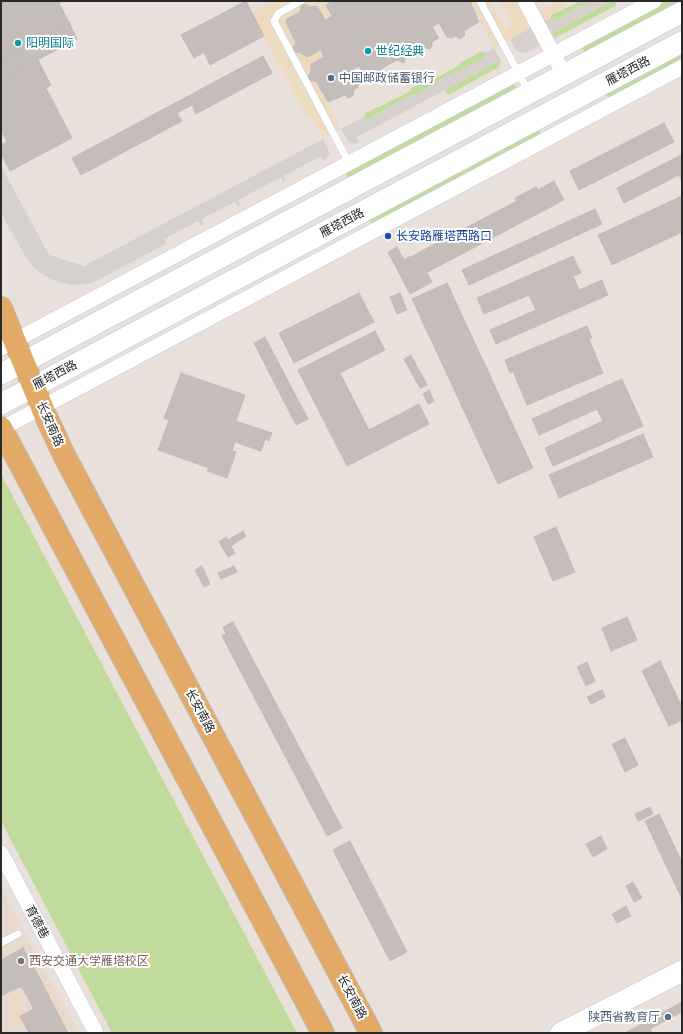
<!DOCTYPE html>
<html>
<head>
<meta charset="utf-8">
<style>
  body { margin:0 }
  #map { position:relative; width:683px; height:1034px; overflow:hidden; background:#e9e0db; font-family:"Asap Condensed",sans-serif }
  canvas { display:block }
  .frame { position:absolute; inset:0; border:2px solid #282828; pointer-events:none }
</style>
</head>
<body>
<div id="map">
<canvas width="683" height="1034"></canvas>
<div class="frame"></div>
</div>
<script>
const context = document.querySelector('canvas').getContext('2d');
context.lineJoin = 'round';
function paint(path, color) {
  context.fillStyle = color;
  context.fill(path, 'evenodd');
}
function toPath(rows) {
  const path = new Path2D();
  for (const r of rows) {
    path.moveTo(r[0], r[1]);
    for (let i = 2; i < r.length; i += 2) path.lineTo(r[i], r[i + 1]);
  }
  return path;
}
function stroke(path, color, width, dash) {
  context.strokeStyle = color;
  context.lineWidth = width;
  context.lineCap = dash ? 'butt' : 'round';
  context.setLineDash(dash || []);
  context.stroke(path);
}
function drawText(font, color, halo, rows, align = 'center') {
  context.font = font + ' "Asap Condensed","Noto Sans SC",sans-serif';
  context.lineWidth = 4;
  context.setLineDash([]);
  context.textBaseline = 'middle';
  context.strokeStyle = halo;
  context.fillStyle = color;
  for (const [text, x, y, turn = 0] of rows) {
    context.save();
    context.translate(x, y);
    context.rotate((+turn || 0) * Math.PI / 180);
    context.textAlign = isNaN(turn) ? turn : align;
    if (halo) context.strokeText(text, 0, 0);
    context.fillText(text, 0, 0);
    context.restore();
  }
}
paint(toPath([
  [1,888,79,1033,1,1033]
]), '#e9d9cb');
paint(toPath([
  [577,1,592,1,580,7,579,6,555,21,551,20,551,15,577,3],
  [612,1,615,1,617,5,555,38,552,33],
  [663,1,682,1,682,4,586,55,580,45],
  [682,50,682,63,610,101,605,91],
  [480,52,484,52,486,55,483,59,439,80,440,82,413,96,413,94,369,119,365,119,364,116,366,113,411,91,410,89,437,75,438,77,460,65,460,63],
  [501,60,499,67,448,95,445,90],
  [513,81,518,91,349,181,344,171],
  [537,127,543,137,373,227,368,217],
  [1,474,297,1033,112,1033,1,821]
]), '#c0db9c');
paint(toPath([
  [272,1,333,1,326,5,332,16,325,20,317,6,310,7,305,4,301,6,300,12,286,21,286,24,296,43,293,48,295,52,301,53,307,57,321,50,324,57,311,64,311,72,308,77,310,81,316,81,341,129,323,139,311,115,307,117,251,12],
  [470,1,490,1,505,29,513,24,500,1,536,1,541,10,557,1,561,1,565,7,551,15,551,18,494,48]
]), '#ecdbc0');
paint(toPath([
  [592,1,612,1,552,33,555,38,528,52,521,53,516,50,510,39,551,18,555,21,579,6,580,7],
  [494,48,501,60,357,137,359,142,355,144,348,141,341,129,364,117,366,119,369,119,390,108,390,106,440,82,439,80,483,59,486,56,485,53],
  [323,139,330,154,324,161,321,156,284,176,286,181,283,182,281,177,238,200,241,205,238,207,235,202,202,219,204,224,201,226,198,221,164,239,166,244,92,283,72,285,58,282,45,276,34,268,26,258,1,212,1,166,49,255,84,266]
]), '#d6d1cd');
const building = toPath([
  [1,1,63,1,59,3,70,24,1,61,1,1],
  [246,1,264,36,210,65,204,52,194,58,181,35,246,1],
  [333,1,470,1,479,22,464,31,465,35,460,39,455,36,452,38,447,37,439,23,432,27,439,38,432,42,432,46,430,49,422,47,406,55,404,63,397,60,381,69,379,76,374,76,372,74,365,78,359,66,352,70,359,84,357,88,354,90,353,96,348,98,345,95,328,102,316,81,310,81,308,77,311,72,311,64,324,57,321,50,307,57,301,53,295,52,293,48,296,43,286,22,287,19,300,12,301,6,305,4,310,7,317,6,325,20,332,16,326,5,333,1],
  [70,24,77,39,1,79,1,61,70,24],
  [263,56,272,73,196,114,192,105,177,113,182,121,81,175,72,158,263,56],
  [38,60,51,85,46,88,72,138,10,171,1,154,1,145,7,142,1,130,1,79,38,60],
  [664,123,674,142,579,190,570,171,664,123],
  [681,155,682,181,679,175,624,203,617,188,681,155],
  [554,181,564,200,422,275,412,256,517,201,515,198,536,187,538,190,554,181],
  [682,196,682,232,612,265,598,235,682,196],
  [595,209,602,224,469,285,462,270,595,209],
  [397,247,404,260,411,256,422,276,427,273,432,282,410,294,388,252,397,247],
  [573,256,581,273,573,276,579,290,602,280,608,295,496,344,490,330,536,310,529,295,484,314,477,298,573,256],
  [447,283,533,468,498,484,412,299,447,283],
  [359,293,374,322,294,363,279,333,359,293],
  [400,293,407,310,397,314,390,297,400,293],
  [587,326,592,338,589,339,603,373,527,405,513,371,510,373,505,360,587,326],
  [375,331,385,350,340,373,369,430,419,404,429,424,347,466,298,370,375,331],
  [265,337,308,419,296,425,254,343,265,337],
  [411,355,427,385,420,388,404,359,411,355],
  [181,373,245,395,236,421,272,433,269,441,265,439,261,451,235,442,232,451,236,452,227,478,207,471,209,468,158,450,169,420,164,418,181,373],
  [622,379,643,426,553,466,545,448,603,421,597,409,539,435,532,419,622,379],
  [429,390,434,401,428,404,423,394,429,390],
  [643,434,653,457,559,498,549,475,643,434],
  [556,527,575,572,553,581,534,537,556,527],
  [243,531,246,536,231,546,235,553,228,557,219,542,226,537,228,540,243,531],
  [202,566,210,584,204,587,195,570,202,566],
  [234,566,237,572,221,579,218,573,234,566],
  [627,617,637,640,611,651,602,628,627,617],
  [233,622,342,828,327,836,222,636,226,634,223,627,233,622],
  [660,661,682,707,682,720,669,726,642,671,660,661],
  [587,662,595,681,586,686,577,667,587,662],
  [602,690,605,697,591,704,587,697,602,690],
  [625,738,638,765,625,772,612,744,625,738],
  [650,807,653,814,638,821,635,814,650,807],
  [659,814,682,862,682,899,645,821,659,814],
  [601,836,607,849,593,857,586,844,601,836],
  [350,841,407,952,390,961,333,850,350,841],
  [633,882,642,898,634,902,626,886,633,882],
  [626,906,631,916,617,923,612,914,626,906],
  [23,948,43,984,25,993,22,987,20,988,19,987,1,996,1,960,23,948],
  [43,985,68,1033,29,1033,20,1016,34,1009,26,994,43,985],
  [682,1002,682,1033,625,1033,682,1002],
  [682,1012,682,1033,652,1033,650,1029,682,1012]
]);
paint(building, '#c4bdba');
stroke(building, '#c4bbb5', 1);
const lane = toPath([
  [301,1,279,13,274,21,349,163],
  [480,1,528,91],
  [1,943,18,934]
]);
const street = toPath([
  [525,1,564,74],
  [1,348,654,1],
  [1,429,682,67],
  [1,853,96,1033]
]);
const secondary = toPath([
  [1,374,682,12],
  [1,404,682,42],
  [561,1033,682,971]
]);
const primary = toPath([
  [1,308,44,412,64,455,371,1033],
  [1,428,323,1033]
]);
stroke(lane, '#c6ccd5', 8);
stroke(street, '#c6ccd5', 16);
stroke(secondary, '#c6ccd5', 22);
stroke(primary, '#bebebe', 24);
stroke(lane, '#fff', 7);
stroke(street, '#fff', 15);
stroke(secondary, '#fff', 21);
stroke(primary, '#e2aa66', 22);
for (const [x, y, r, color] of [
  [18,43,4,"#0f9aa8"],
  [368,51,4,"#0f9aa8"],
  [331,78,4,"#5c6f8a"],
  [388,236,4,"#1a4fb4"],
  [21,961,4,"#8d6e63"],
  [668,1017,4,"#5c6f8a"]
]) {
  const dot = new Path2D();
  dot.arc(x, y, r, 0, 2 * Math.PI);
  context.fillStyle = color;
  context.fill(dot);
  stroke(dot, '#fff', 1.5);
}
drawText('12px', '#0d838f', '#fff', [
  ["阳明国际",26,43],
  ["世纪经典",376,51]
], 'left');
drawText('12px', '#282828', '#fff', [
  ["雁塔西路",628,71,-28],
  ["雁塔西路",342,223,-28],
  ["雁塔西路",55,375,-28],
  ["长安南路",50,424,66],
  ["长安南路",200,711,62],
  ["育德巷",37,922,62],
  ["长安南路",352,997,62]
]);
drawText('12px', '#4e5e75', '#fff', [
  ["中国邮政储蓄银行",339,78],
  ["陕西省教育厅",660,1017,"right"]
], 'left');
drawText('12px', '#164399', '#fff', [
  ["长安路雁塔西路口",396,236]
], 'left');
drawText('12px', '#785e54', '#fff', [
  ["西安交通大学雁塔校区",29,961]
], 'left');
</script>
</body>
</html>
